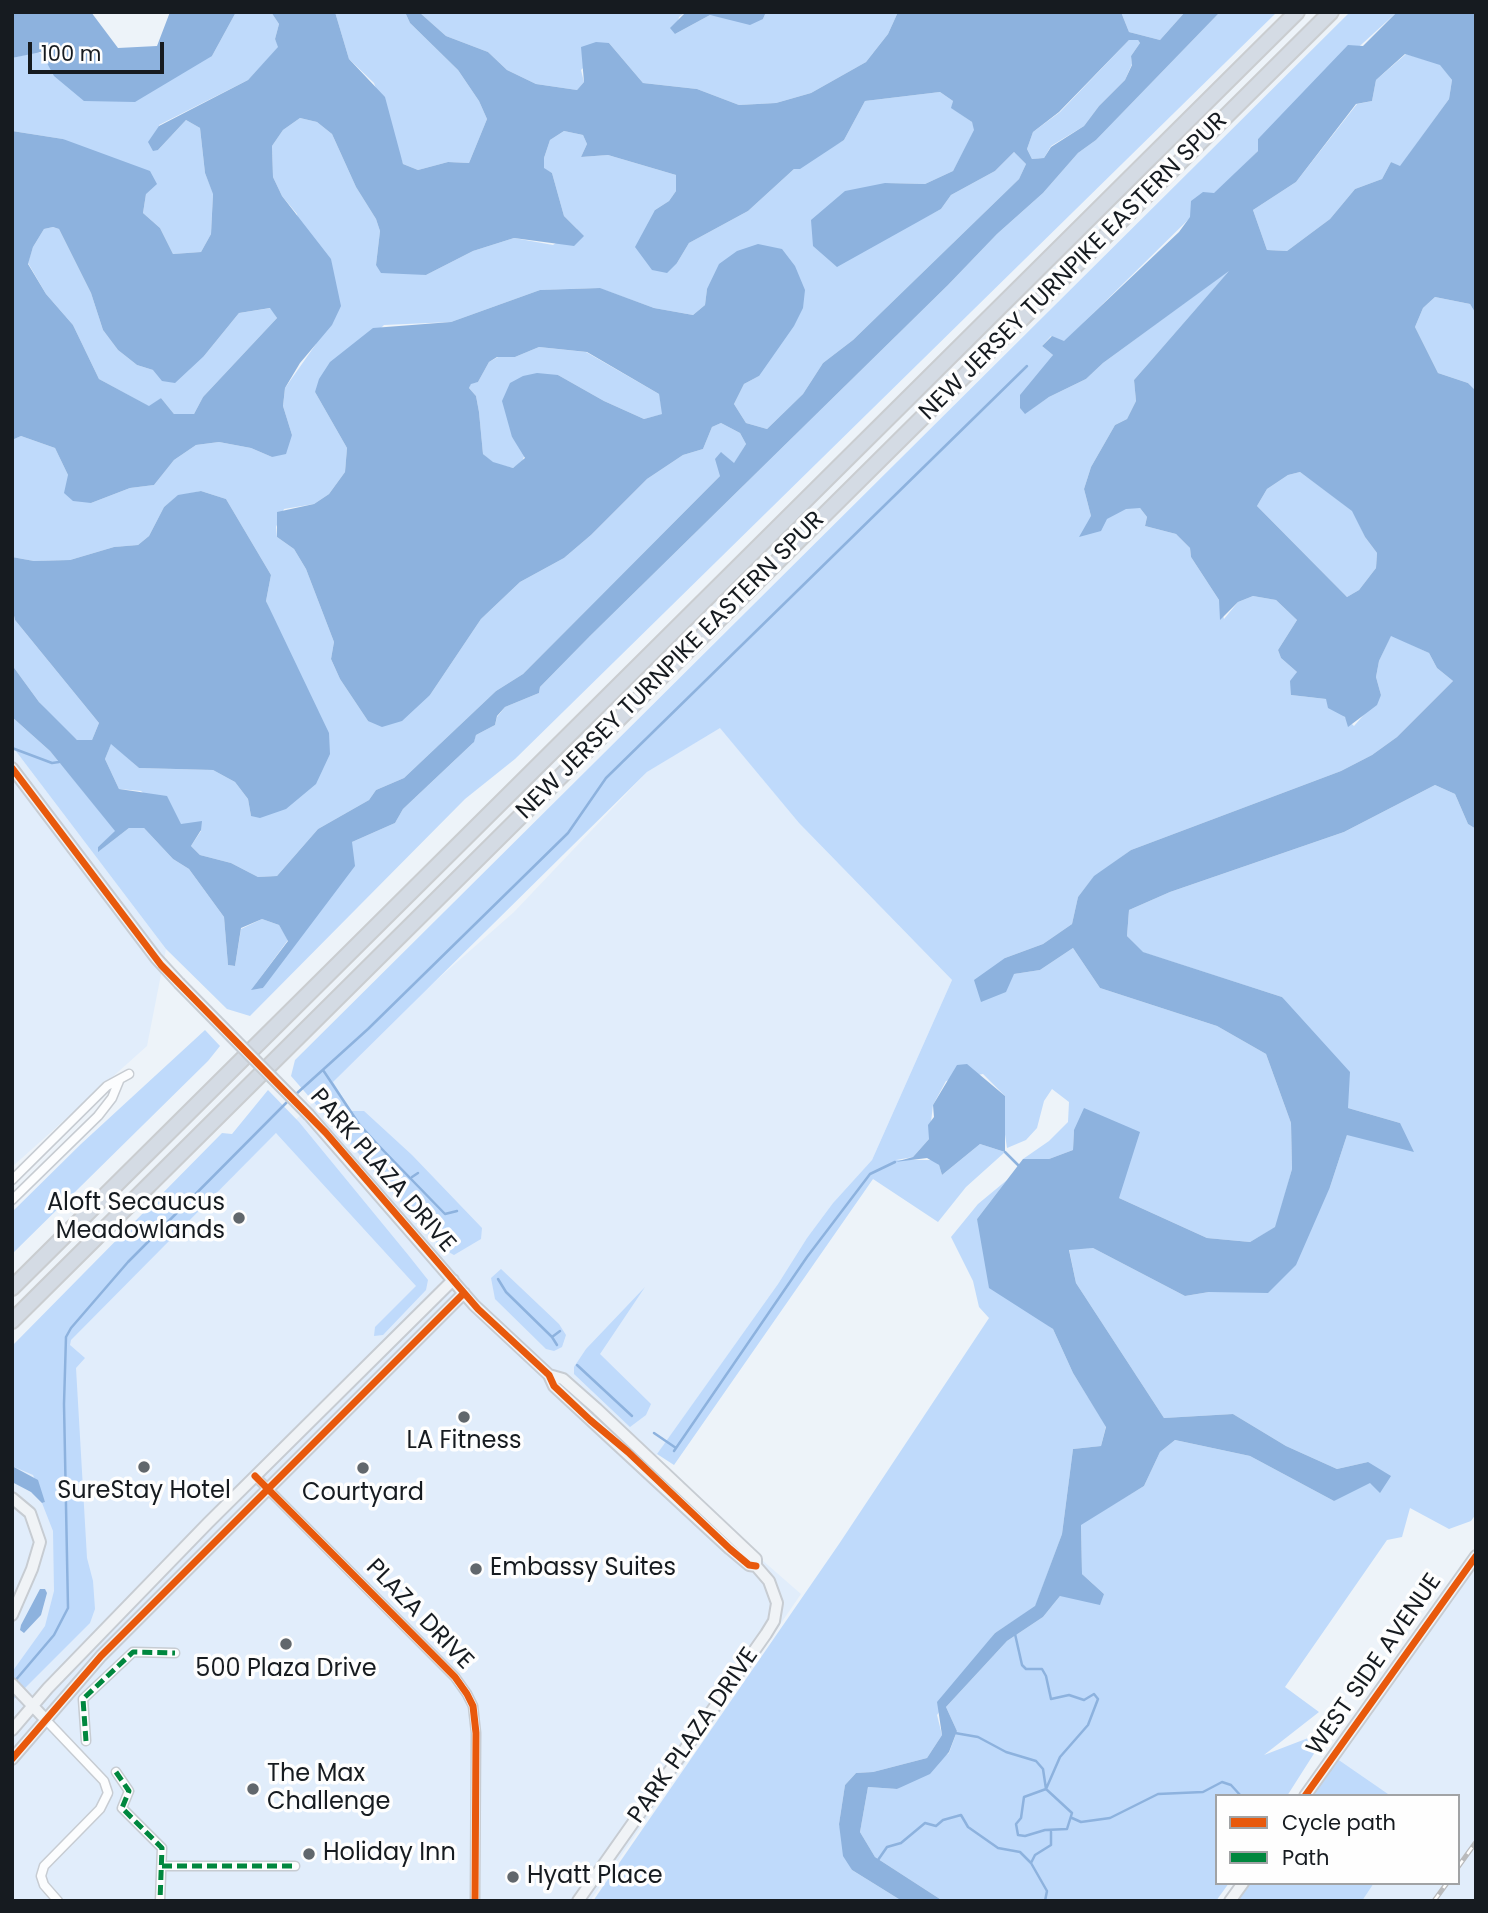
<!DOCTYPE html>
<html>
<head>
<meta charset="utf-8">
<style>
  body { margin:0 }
  #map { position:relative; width:1488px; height:1913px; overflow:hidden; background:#edf3f9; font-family:Poppins,sans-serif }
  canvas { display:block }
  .frame { position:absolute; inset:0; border:14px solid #161b20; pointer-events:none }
  .legend { position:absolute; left:1215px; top:1794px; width:245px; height:91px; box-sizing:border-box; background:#fefefe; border:2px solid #a1a3a5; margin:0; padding:9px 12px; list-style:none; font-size:21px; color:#161b20 }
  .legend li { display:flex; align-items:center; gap:14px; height:35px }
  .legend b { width:35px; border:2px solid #a1a3a5 }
  .scale { position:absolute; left:28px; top:42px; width:136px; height:32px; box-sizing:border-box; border:4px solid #161b20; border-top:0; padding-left:9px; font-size:21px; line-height:24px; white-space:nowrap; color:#161b20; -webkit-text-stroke:5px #fefefe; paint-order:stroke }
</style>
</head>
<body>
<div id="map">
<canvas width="1488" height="1913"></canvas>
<div class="frame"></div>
<ul class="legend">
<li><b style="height:9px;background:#e8590c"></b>Cycle path</li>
<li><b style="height:9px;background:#00873e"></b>Path</li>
</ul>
<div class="scale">100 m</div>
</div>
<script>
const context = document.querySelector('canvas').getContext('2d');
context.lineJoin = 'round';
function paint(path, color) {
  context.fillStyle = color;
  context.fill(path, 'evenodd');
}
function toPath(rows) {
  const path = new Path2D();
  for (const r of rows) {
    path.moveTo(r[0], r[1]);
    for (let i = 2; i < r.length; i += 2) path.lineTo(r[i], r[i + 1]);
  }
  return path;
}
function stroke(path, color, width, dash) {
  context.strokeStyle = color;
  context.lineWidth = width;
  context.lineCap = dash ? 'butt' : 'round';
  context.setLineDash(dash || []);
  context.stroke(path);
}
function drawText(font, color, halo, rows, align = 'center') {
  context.font = font + ' Poppins,sans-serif';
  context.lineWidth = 7;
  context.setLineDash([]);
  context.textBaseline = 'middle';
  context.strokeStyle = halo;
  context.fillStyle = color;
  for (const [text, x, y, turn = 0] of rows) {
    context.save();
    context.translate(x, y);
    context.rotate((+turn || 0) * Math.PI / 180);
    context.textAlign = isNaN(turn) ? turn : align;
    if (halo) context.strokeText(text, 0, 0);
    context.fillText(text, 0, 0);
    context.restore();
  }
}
paint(toPath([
  [720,727,799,823,952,980,872,1160,833,1203,807,1238,778,1284,651,1463,801,1594,590,1901,12,1901,12,1398,276,1133,280,1136,407,1006,514,912,647,772],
  [12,746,166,949,147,1046,12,1167],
  [1476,1556,1476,1901,1362,1901,1374,1883,1458,1883,1458,1796,1391,1796,1333,1756]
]), '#e1edfb');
paint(toPath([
  [236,12,271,12,279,24,275,39,279,47,248,80,159,125,158,150,186,120,200,128,205,173,213,193,211,234,201,252,173,254,160,228,143,213,146,194,63,139,12,131,12,58,37,52,44,55,212,56],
  [335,12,405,12,410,23,458,70,479,101,487,119,469,163,448,162,418,170,403,164,374,83,349,59],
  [419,12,686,12,679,17,675,34,710,15,763,19,766,12,898,12,888,34,866,62,811,93,776,103,739,105,697,89,643,83,609,43,581,70,584,82,577,90,536,84,507,70,488,52,446,36],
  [1121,12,1185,12,1160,40,1129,32],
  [1220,12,1277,12,515,759,465,799,250,1016,227,1009,166,949,12,746,12,717,50,751,116,831,98,847,99,851,129,828,144,828,173,859,189,869,224,917,228,965,235,966,241,929,262,919,279,925,288,940,252,989,263,988,352,842,395,823,403,809,473,743,476,735,495,725,497,717,505,707,539,693,540,687,590,636,948,285,997,234,1043,193,1078,153,1096,140],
  [1350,12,1397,12,1258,139,1258,151,1064,342,1051,336,1042,346,1053,355,1025,413,1049,397,1086,379,1103,363,1232,268,1134,380,1136,401,1127,419,1115,425,1091,467,1084,489,1091,516,1106,519,1126,508,1140,508,1147,517,1145,526,1176,534,1190,548,1191,557,1219,600,1224,619,1238,602,1253,596,1276,600,1297,620,1278,650,1281,658,1297,672,1291,695,1326,699,1354,726,1381,695,1376,677,1379,661,1391,635,1429,653,1437,668,1453,681,1397,737,1372,755,1341,771,1131,850,1094,877,1078,897,1072,924,1043,944,1005,958,1014,974,1040,970,1073,948,1100,988,1217,1026,1266,1054,1291,1123,1292,1169,1276,1227,1250,1242,1207,1238,1119,1198,1074,1130,1073,1150,1049,1159,1023,1159,1049,1141,1068,1122,1069,1102,1052,1089,1044,1101,1037,1128,1026,1140,1007,1148,1003,1121,1005,1096,983,1074,946,1081,933,1105,929,1139,913,1157,896,1160,932,1160,939,1165,942,1175,980,1144,1005,1152,966,1187,938,1222,873,1179,674,1465,657,1454,778,1284,807,1238,833,1203,872,1160,952,980,799,823,720,728,647,772,333,1082,351,1111,364,1111,412,1155,482,1228,481,1239,454,1255,441,1248,291,1076,295,1060],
  [1129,40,1138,40,1140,43,1131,56,1132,64,1125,80,1099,106,1084,126,1051,146,1044,158,1032,159,1027,149,1033,132,1060,112],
  [1406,54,1440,64,1452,80,1449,99,1400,167,1391,162,1382,179,1355,189,1330,219,1287,251,1267,250,1253,210,1296,182,1357,104,1372,101,1376,80],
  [940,92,953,101,952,108,972,122,975,130,953,171,925,184,885,183,876,243,941,209,951,195,995,171,1014,152,1026,164,1019,179,853,340,823,363,803,394,767,429,746,423,734,404,744,384,759,376,707,289,705,305,693,315,654,308,599,288,540,290,451,322,384,325,315,392,347,448,345,472,329,494,314,504,284,509,276,527,277,537,294,549,306,569,334,642,331,659,340,679,368,721,430,695,481,619,520,582,564,558,591,535,647,479,683,455,703,449,712,427,721,423,740,433,746,444,734,464,722,453,720,476,523,674,496,691,404,778,376,790,369,800,318,829,277,876,258,877,231,863,200,855,191,846,201,831,181,825,141,791,119,789,105,759,111,743,139,768,213,770,235,782,248,799,251,816,275,624,266,601,271,575,226,499,201,491,178,496,164,507,149,536,138,545,114,547,70,560,34,561,12,557,12,440,21,436,55,448,68,475,91,503,130,488,154,485,174,460,196,445,219,442,251,448,272,457,292,435,283,406,285,388,316,344,297,214,282,196,273,177,272,146,283,130,300,118,317,122,332,134,356,187,376,219,380,231,376,265,426,275,473,251,514,238,553,245,577,229,564,216,552,173,544,169,544,158,550,140,564,131,583,135,587,144,581,157,608,155,676,175,676,191,669,201,655,210,677,263,689,243,748,211,794,169,844,140,865,101],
  [53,227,59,229,91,293,103,330,118,350,137,365,153,370,204,356,239,313,271,308,277,318,203,397,194,414,174,414,161,398,150,407,99,379,73,325,46,294,28,263,33,247,44,229],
  [1435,297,1470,304,1476,314,1476,391,1468,383,1438,373,1415,327,1423,308],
  [539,347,586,352,659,394,663,414,644,419,604,401,558,375,512,437,525,454,522,462,513,468,493,463,483,454,479,412,476,396,469,388,471,383,478,382,489,362,498,357,515,357],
  [1300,472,1353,511,1365,537,1377,553,1376,568,1359,590,1347,597,1257,506,1267,489,1288,475],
  [12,607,15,620,99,723,92,740,77,740,65,731,39,702,12,665],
  [1435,785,1455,794,1468,824,1476,829,1476,1514,1471,1521,1449,1529,1410,1508,1402,1537,1387,1540,1285,1687,1319,1712,1264,1755,1329,1730,1287,1796,1217,1796,1217,1883,1229,1883,1216,1901,943,1901,875,1857,860,1832,868,1787,897,1789,949,1753,957,1731,946,1707,1007,1641,1043,1617,1060,1596,1104,1594,1082,1574,1081,1524,1144,1486,1160,1452,1175,1440,1250,1456,1334,1501,1368,1462,1337,1469,1286,1446,1233,1414,1164,1418,1076,1283,1069,1249,1093,1248,1185,1296,1209,1292,1330,1187,1347,1135,1400,1123,1348,1108,1282,997,1142,952,1127,936,1129,910,1170,892,1344,832],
  [205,1030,220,1046,208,1061,12,1254,12,1212,81,1144],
  [268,1090,299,1122,409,1256,428,1280,426,1290,383,1335,374,1336,375,1327,416,1286,276,1133,71,1340,70,1345,85,1358,76,1368,87,1558,93,1581,95,1609,90,1623,12,1701,12,1672,45,1626,54,1591,53,1531,42,1503,45,1502,33,1475,12,1466,12,1346,222,1133,232,1134],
  [1007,1180,977,1219,1029,1311,1053,1329,1073,1373,1106,1426,1101,1446,1073,1449,1062,1534,1035,1607,995,1633,937,1715,942,1735,927,1758,873,1772,856,1773,845,1785,839,1824,852,1870,902,1901,593,1901,839,1544,989,1318,979,1307,973,1281,951,1237,978,1204],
  [501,1269,559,1324,566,1335,562,1347,554,1351,546,1349,495,1299,491,1278],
  [645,1287,600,1354,651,1404,646,1415,630,1427,574,1374,574,1367,586,1349],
  [1333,1756,1391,1796,1305,1796],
  [1243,1883,1374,1883,1362,1901,1230,1901]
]), '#bfdafb');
paint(toPath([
  [12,12,91,12,118,48,157,46,170,12,236,12,212,56,135,102,84,101,54,76,41,52,12,58],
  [271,12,335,12,349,59,385,97,403,164,418,170,448,162,469,163,487,119,479,101,458,70,410,23,405,12,419,12,446,36,488,52,507,70,536,84,577,90,584,82,581,47,596,42,609,43,643,83,697,89,739,105,776,103,811,93,866,62,888,34,898,12,1121,12,1129,32,1160,40,1185,12,1220,12,1096,140,1078,153,1043,193,997,234,948,285,590,636,540,687,539,693,505,707,497,716,495,725,476,735,474,742,403,809,395,823,352,842,355,866,263,988,251,990,288,941,279,925,262,919,241,928,235,966,228,965,224,917,189,869,173,859,144,828,129,828,98,852,98,847,115,831,50,751,12,717,12,665,39,702,77,740,92,740,99,723,15,620,12,607,12,557,34,561,70,560,114,547,138,545,149,536,164,507,178,495,201,491,226,499,271,575,266,601,329,733,330,754,316,784,286,809,260,818,251,816,248,799,235,782,213,770,139,768,111,744,105,759,119,789,167,796,181,824,202,821,201,830,191,846,200,855,231,863,258,877,277,876,318,829,369,800,376,790,404,778,496,691,523,674,720,476,715,459,721,452,734,463,746,444,740,433,721,423,712,427,703,449,683,455,647,479,591,535,564,558,520,582,481,619,430,695,402,721,382,727,368,721,340,679,331,659,334,642,306,569,294,549,277,537,277,512,314,504,329,494,345,472,347,448,315,392,319,379,330,362,373,328,451,322,540,290,600,288,654,308,693,315,705,305,707,289,719,264,737,251,758,244,782,249,795,266,805,290,803,308,794,326,759,376,744,384,734,404,746,423,767,429,803,394,823,363,853,340,1019,179,1026,164,1014,152,995,171,951,195,941,209,837,267,813,246,811,220,845,191,885,183,925,184,953,171,974,130,972,122,951,108,953,101,940,92,865,101,844,140,800,169,794,169,748,211,689,243,677,263,667,273,652,270,635,247,655,210,669,201,676,191,676,175,608,155,581,157,587,144,583,135,564,131,550,140,544,158,544,168,552,173,564,216,584,236,574,246,514,238,473,251,426,275,381,273,376,265,380,231,376,219,356,187,332,134,317,122,300,118,283,130,272,146,273,177,282,196,331,259,341,306,332,325,300,363,285,388,283,406,292,435,286,454,272,457,251,448,219,442,196,445,174,460,154,485,130,488,91,503,73,501,64,493,68,475,55,448,21,436,12,440,12,131,63,139,150,171,157,184,146,194,143,213,160,228,173,254,201,252,211,234,213,194,205,173,200,128,186,120,158,150,153,151,148,142,159,126,248,80,278,47,275,39,279,24],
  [1129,40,1138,40,1140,43,1131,56,1132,65,1125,80,1099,106,1084,126,1051,147,1044,158,1032,159,1027,149,1033,132,1059,112],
  [53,227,59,229,91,293,103,330,118,350,137,365,153,370,162,381,175,383,204,356,239,313,270,308,277,318,203,397,194,414,174,414,161,398,149,406,99,379,73,325,46,294,28,264,33,247,44,229],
  [539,347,587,352,659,394,662,414,644,419,604,401,558,375,537,373,523,376,510,383,502,401,512,437,525,458,513,468,493,462,483,454,479,412,476,396,469,388,471,384,478,382,489,362,497,357,515,357],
  [686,12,766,12,763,19,750,25,710,15,675,34,670,28],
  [1397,12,1476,12,1476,314,1470,304,1435,297,1423,308,1415,327,1438,373,1468,383,1476,391,1476,829,1468,824,1455,794,1435,785,1344,832,1170,892,1129,910,1127,936,1143,952,1282,997,1350,1072,1348,1108,1400,1123,1414,1152,1347,1135,1330,1187,1296,1265,1268,1293,1209,1292,1185,1296,1093,1248,1069,1250,1076,1283,1164,1418,1233,1414,1286,1446,1337,1469,1368,1462,1391,1476,1380,1493,1370,1483,1334,1501,1250,1456,1175,1440,1160,1452,1144,1486,1081,1525,1082,1574,1104,1594,1100,1605,1060,1596,1043,1617,1007,1641,946,1707,957,1731,949,1752,930,1774,897,1789,868,1787,860,1832,875,1857,943,1901,902,1901,852,1870,843,1856,839,1824,845,1785,856,1773,873,1772,927,1758,942,1735,937,1702,995,1633,1035,1606,1062,1534,1073,1449,1101,1446,1106,1427,1073,1373,1053,1329,989,1288,977,1219,1023,1159,1049,1159,1073,1150,1074,1130,1084,1108,1140,1132,1119,1198,1207,1238,1250,1242,1275,1227,1292,1169,1291,1123,1266,1054,1217,1026,1100,988,1073,948,1040,970,1014,974,1006,992,981,1002,974,980,1005,958,1043,944,1072,924,1078,897,1094,876,1131,850,1341,771,1372,755,1397,737,1453,681,1437,668,1429,653,1391,636,1379,661,1376,677,1381,695,1377,705,1348,727,1345,717,1328,708,1326,699,1291,695,1290,681,1297,672,1281,658,1278,650,1297,620,1276,600,1253,596,1238,602,1220,620,1219,600,1191,557,1190,548,1176,534,1145,526,1147,517,1140,508,1126,509,1107,519,1101,531,1079,537,1091,516,1084,489,1091,467,1115,425,1127,419,1136,401,1134,380,1229,271,1103,363,1086,379,1049,397,1025,414,1020,408,1020,395,1053,355,1042,346,1052,336,1064,341,1179,232,1190,217,1191,201,1203,192,1214,193,1258,151,1258,139,1348,45,1363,46],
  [1405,54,1440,65,1452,80,1449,99,1400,166,1391,162,1382,179,1355,189,1330,219,1287,251,1267,250,1253,210,1296,182,1356,104,1372,101,1376,80],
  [1300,472,1352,511,1365,537,1377,553,1376,568,1359,590,1347,597,1257,506,1267,489,1288,475],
  [967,1064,1005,1096,1005,1152,980,1144,942,1175,939,1165,927,1158,895,1162,913,1157,929,1139,928,1125,934,1117,933,1105,957,1065],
  [12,1466,38,1480,45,1502,42,1503,31,1492,12,1482],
  [40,1589,45,1589,47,1593,41,1615,24,1633,20,1630,21,1625]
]), '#8db2de');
stroke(toPath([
  [12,748,52,763,59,762],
  [323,1070,359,1124,378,1145,445,1214,457,1211],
  [295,1095,368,1029,568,833,606,778,1027,366],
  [1005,1152,1020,1167],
  [412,1177,418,1173],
  [498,1279,506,1292,552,1337,557,1345],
  [552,1337,560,1331],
  [577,1365,632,1416],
  [654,1433,676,1448],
  [674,1451,807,1257,870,1174,895,1162],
  [14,1682,54,1635,68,1608,64,1404,66,1337,71,1328,128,1262,290,1099],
  [955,1733,978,1737,1006,1752,1036,1761,1043,1769,1046,1789,1072,1813,1067,1829,1045,1830,1025,1836,1018,1835,1016,1824,1021,1818,1024,1797,1046,1789,1060,1757,1088,1725,1098,1699,1094,1694,1084,1700,1069,1695,1051,1699,1046,1676,1042,1669,1026,1669,1022,1665,1015,1634],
  [1072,1818,1081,1822,1110,1818,1158,1794,1203,1792,1222,1782,1231,1785,1241,1796],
  [878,1860,887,1847,901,1843,925,1823,936,1826,943,1820,961,1815,968,1827,998,1848,1020,1852,1031,1863,1035,1855,1051,1845,1051,1832],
  [1031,1863,1047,1891,1045,1901]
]), '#8db2de', 2.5);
const street = toPath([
  [12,1180,107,1086,129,1074],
  [12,1200,98,1116,112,1098,119,1081],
  [255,1476,455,1677,467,1694,473,1706,476,1733,475,1901],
  [46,1720,104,1781,108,1793,100,1809,44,1866,41,1876,44,1885,58,1901],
  [86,1741,83,1699,133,1652,175,1653],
  [116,1772,129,1791,122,1808,162,1848,160,1901],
  [162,1866,295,1866]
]);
const secondary = toPath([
  [12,768,156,958,179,983],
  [309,1115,474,1305,549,1375,554,1386,730,1549,749,1565,756,1566],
  [549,1375,563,1379,597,1409,756,1559,756,1566,769,1581,777,1603,774,1621,766,1634,578,1901],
  [12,1498,30,1513,40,1542,32,1569,12,1615],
  [12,1684,46,1720],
  [12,1730,48,1688,208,1523,453,1280],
  [12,1759,101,1656,464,1293],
  [1305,1796,1476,1556],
  [1230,1901,1243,1883]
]);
const highway = toPath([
  [12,1288,1297,12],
  [12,1321,1331,12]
]);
stroke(street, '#c7ccd2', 11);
stroke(secondary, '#c7ccd2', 14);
stroke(highway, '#cacdd0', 18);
stroke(street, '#fcfdfe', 8);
stroke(secondary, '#f0f3f6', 10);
stroke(highway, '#d4dbe4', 14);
const rail = toPath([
  [1458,1867,1476,1842],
  [1434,1901,1447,1883]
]);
stroke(rail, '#b9babc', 5);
stroke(rail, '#fefefe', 2.5, [8]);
const secondaryBridge = toPath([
  [179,983,309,1115]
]);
stroke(secondaryBridge, '#c7ccd2', 14, []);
stroke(secondaryBridge, '#f0f3f6', 10);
stroke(toPath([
  [86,1741,83,1699,133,1652,175,1653],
  [116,1772,129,1791,122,1808,162,1848,160,1901],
  [162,1866,295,1866]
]), '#00873e', 5, [10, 5]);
stroke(toPath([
  [12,768,161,965,326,1133,478,1309,549,1375,554,1386,590,1420,628,1452,730,1549,749,1565,756,1566],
  [255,1476,455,1677,467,1694,473,1706,476,1733,475,1901],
  [12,1759,101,1656,464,1293],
  [1305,1796,1476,1556]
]), '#e8590c', 7);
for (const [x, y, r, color] of [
  [239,1218,7,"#61676c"],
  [464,1417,7,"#61676c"],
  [144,1467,7,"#61676c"],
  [363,1468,7,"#61676c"],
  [476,1569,7,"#61676c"],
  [286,1644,7,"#61676c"],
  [253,1789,7,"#61676c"],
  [309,1854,7,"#61676c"],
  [513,1877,7,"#61676c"]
]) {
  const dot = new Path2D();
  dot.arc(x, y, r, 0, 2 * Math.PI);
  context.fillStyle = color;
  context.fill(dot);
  stroke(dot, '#fefefe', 2.5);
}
drawText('24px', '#161b20', '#fefefe', [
  ["NEW JERSEY TURNPIKE EASTERN SPUR",1074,267,-45],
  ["NEW JERSEY TURNPIKE EASTERN SPUR",671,666,-45],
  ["PARK PLAZA DRIVE",382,1171,49],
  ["PLAZA DRIVE",419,1615,46],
  ["WEST SIDE AVENUE",1375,1665,-55],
  ["PARK PLAZA DRIVE",694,1736,-55]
]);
drawText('24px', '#161b20', '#fefefe', [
  ["Aloft Secaucus",225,1204,"right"],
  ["Meadowlands",225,1232,"right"],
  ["LA Fitness",464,1442],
  ["SureStay Hotel",144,1492],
  ["Courtyard",363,1494],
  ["Embassy Suites",490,1569,"left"],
  ["500 Plaza Drive",286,1670],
  ["The Max",267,1775,"left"],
  ["Challenge",267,1803,"left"],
  ["Holiday Inn",323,1854,"left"],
  ["Hyatt Place",527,1877,"left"]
]);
</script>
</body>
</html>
